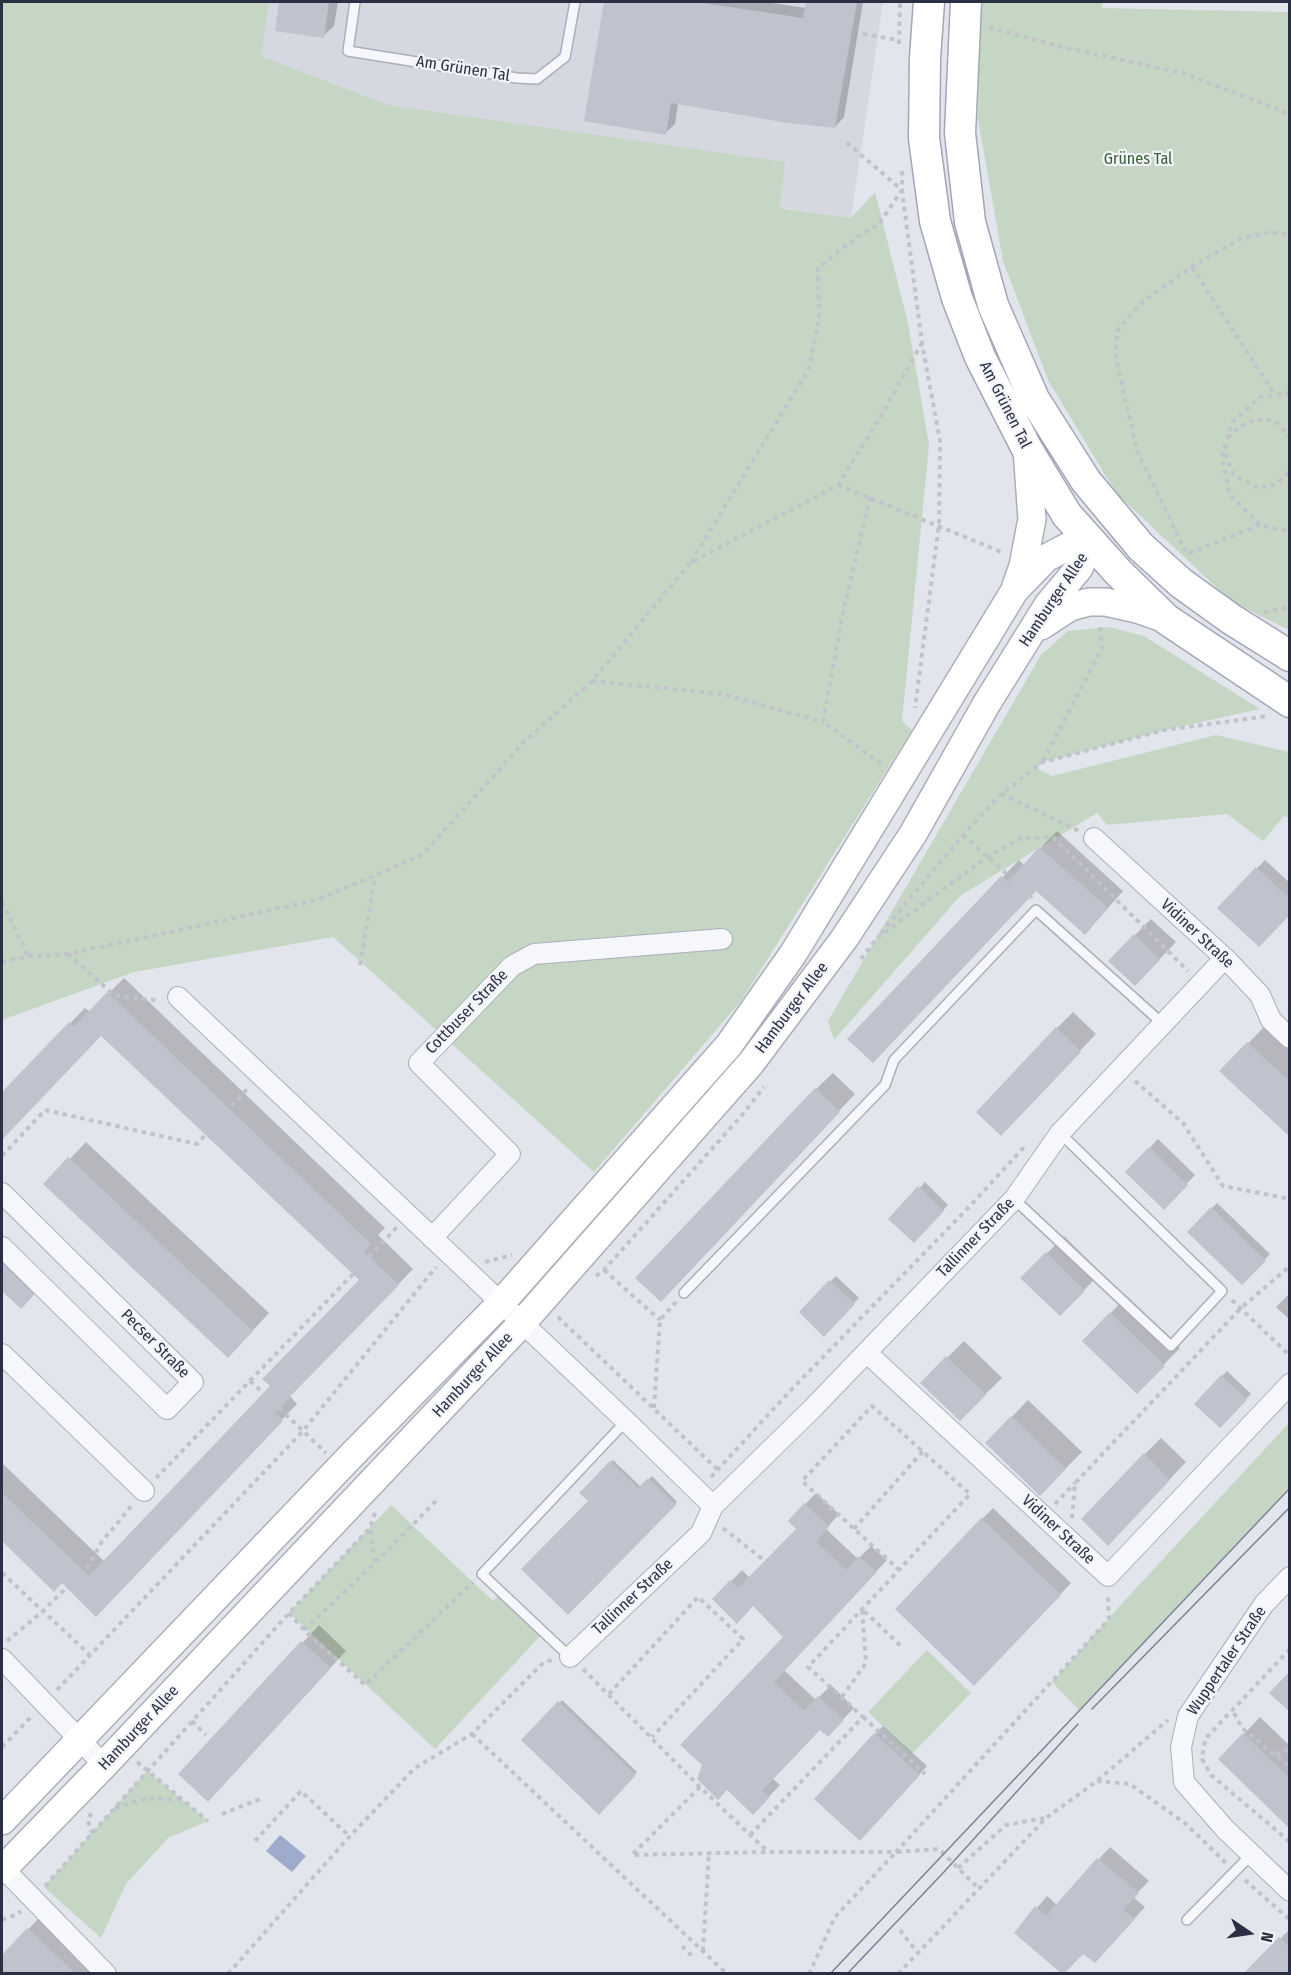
<!DOCTYPE html>
<html>
<head>
<meta charset="utf-8">
<style>
  body { margin:0 }
  #map { position:relative; width:1291px; height:1975px; overflow:hidden; background:#e3e5ec; font-family:"Fira Sans Condensed",sans-serif }
  canvas { display:block }
  .frame { position:absolute; inset:0; border:3px solid #2a2f44; pointer-events:none }
  .north { position:absolute; left:1219px; top:1903px; width:60px; height:60px; -webkit-text-stroke:4px #f3f4f9; paint-order:stroke; rotate:103deg; font-size:16px; font-weight:700; line-height:24px; text-align:center; color:#2a2f44 }
  .north::after { content:''; display:block; margin:auto; width:21px; height:27px; background:#2a2f44; clip-path:polygon(50% 0,100% 100%,50% 72%,0 100%) }
</style>
</head>
<body>
<div id="map">
<canvas width="1291" height="1975"></canvas>
<div class="frame"></div>
<div class="north">N</div>
</div>
<script>
const context = document.querySelector('canvas').getContext('2d');
context.lineJoin = 'round';
function paint(path, color) {
  context.fillStyle = color;
  context.fill(path, 'evenodd');
}
function toPath(rows) {
  const path = new Path2D();
  for (const r of rows) {
    path.moveTo(r[0], r[1]);
    for (let i = 2; i < r.length; i += 2) path.lineTo(r[i], r[i + 1]);
  }
  return path;
}
function stroke(path, color, width, dash) {
  context.strokeStyle = color;
  context.lineWidth = width;
  context.lineCap = dash ? 'butt' : 'round';
  context.setLineDash(dash || []);
  context.stroke(path);
}
function drawText(font, color, halo, rows, align = 'center') {
  context.font = font + ' "Fira Sans Condensed",sans-serif';
  context.lineWidth = 4.5;
  context.setLineDash([]);
  context.textBaseline = 'middle';
  context.strokeStyle = halo;
  context.fillStyle = color;
  for (const [text, x, y, turn = 0] of rows) {
    context.save();
    context.translate(x, y);
    context.rotate((+turn || 0) * Math.PI / 180);
    context.textAlign = isNaN(turn) ? turn : align;
    if (halo) context.strokeText(text, 0, 0);
    context.fillText(text, 0, 0);
    context.restore();
  }
}
paint(toPath([
  [269,2,883,2,851,218,779,207,784,162,389,105,261,56]
]), '#d5d7e1');
paint(toPath([
  [2,2,269,2,261,56,389,105,785,162,780,208,851,218,875,192,908,323,929,445,902,721,912,730,741,1001,594,1172,333,937,134,972,2,1020],
  [980,2,1102,2,1102,8,1289,12,1289,630,1231,601,1116,493,1048,380,1003,261,978,119],
  [1109,627,1144,636,1260,709,1165,730,1043,762,1037,768,1052,776,1216,735,1289,752,1289,818,1284,816,1263,841,1227,814,1107,825,1097,813,961,895,834,1040,828,1021,1041,655,1068,631],
  [1289,1423,1289,1488,1079,1710,1052,1682,1127,1598],
  [391,1505,493,1601,502,1592,544,1632,435,1749,289,1613],
  [927,1650,971,1693,912,1754,868,1712],
  [147,1771,208,1821,168,1838,126,1884,101,1938,44,1887]
]), '#c5d6c4');
paint(toPath([
  [280,1835,306,1856,292,1872,266,1851]
]), '#9eabcc');
paint(toPath([
  [281,2,338,2,334,26,323,36,277,30],
  [606,2,765,2,806,8,807,2,863,2,844,117,835,127,678,103,675,124,665,133,586,120],
  [1057,831,1123,891,1101,916,1036,889,849,1039,1003,877,1019,860,1024,865],
  [1265,860,1290,883,1290,913,1219,908],
  [1151,919,1176,942,1152,967,1135,935],
  [124,978,385,1228,378,1235,413,1269,290,1396,297,1404,111,1599,62,1582,54,1589,2,1539,2,1463,105,1562,272,1386,361,1280,102,1034,2,1138,2,1094,85,1008,90,1012],
  [1073,1012,1096,1034,1017,1117,1057,1028],
  [1265,1026,1290,1049,1290,1135,1221,1071],
  [833,1073,855,1094,677,1283,816,1089],
  [1158,1139,1195,1175,1164,1208,1127,1172],
  [86,1142,269,1313,245,1339,70,1159],
  [925,1182,948,1205,914,1241,891,1219],
  [1217,1203,1270,1254,1242,1283,1189,1232],
  [1064,1236,1101,1273,1060,1314,1023,1278],
  [2,1258,35,1292,20,1307,2,1289],
  [836,1276,859,1298,824,1334,801,1312],
  [1290,1293,1290,1320,1276,1307],
  [1127,1296,1180,1348,1137,1392,1084,1341],
  [964,1341,1002,1378,960,1419,922,1383],
  [1227,1371,1251,1394,1220,1426,1196,1403],
  [1028,1400,1082,1452,1040,1494,987,1443],
  [1161,1438,1186,1462,1125,1527,1145,1454],
  [613,1460,641,1487,652,1476,677,1502,568,1613,590,1501,581,1493],
  [816,1493,839,1514,826,1529,858,1559,871,1546,887,1560,784,1670,816,1700,831,1685,854,1708,828,1735,820,1728,772,1778,780,1785,764,1802,727,1788,785,1637,754,1605,714,1599,742,1570,750,1578,798,1529,790,1520],
  [993,1508,1071,1583,985,1673,982,1519],
  [319,1625,346,1651,224,1783,181,1774],
  [562,1700,637,1772,599,1813,523,1740],
  [1260,1717,1290,1746,1290,1825,1244,1734],
  [883,1726,927,1766,868,1831,875,1734],
  [1110,1847,1149,1881,1133,1897,1145,1907,1106,1950,1083,1952,1016,1933,1047,1896,1057,1905],
  [38,1919,96,1974,2,1974,2,1957],
  [1290,1929,1290,1974,1245,1974]
]), '#0003');
paint(toPath([
  [279,2,329,2,324,38,275,31],
  [604,2,696,2,803,18,806,2,857,2,835,128,788,123,671,103,666,135,584,121],
  [1039,847,1108,908,1085,935,1036,891,873,1063,847,1039,1001,876,1008,882],
  [1256,867,1290,899,1290,915,1259,947,1217,908],
  [1134,934,1160,960,1135,986,1108,961],
  [107,992,371,1244,364,1252,399,1285,275,1412,283,1421,96,1617,62,1583,54,1592,2,1541,2,1493,89,1576,270,1386,262,1379,359,1280,101,1036,2,1140,2,1092,69,1022,74,1027],
  [1056,1027,1081,1052,1001,1136,976,1112],
  [1247,1042,1290,1082,1290,1137,1219,1071],
  [815,1088,840,1112,661,1302,635,1278],
  [1149,1147,1188,1185,1164,1210,1125,1172],
  [68,1157,253,1331,228,1358,43,1184],
  [918,1186,944,1211,914,1243,888,1219],
  [1211,1207,1266,1261,1242,1285,1187,1232],
  [1046,1252,1085,1291,1060,1316,1020,1278],
  [2,1263,34,1295,21,1309,2,1291],
  [829,1280,855,1304,824,1337,799,1312],
  [1110,1312,1165,1366,1137,1394,1082,1341],
  [946,1356,986,1395,960,1421,920,1383],
  [1221,1375,1247,1400,1220,1428,1194,1404],
  [1011,1416,1066,1469,1040,1496,985,1443],
  [1144,1453,1170,1480,1108,1546,1081,1519],
  [610,1461,638,1488,648,1478,676,1505,568,1615,521,1569,588,1501,579,1493],
  [804,1503,829,1527,816,1542,847,1570,858,1556,877,1572,774,1682,804,1711,818,1696,844,1720,828,1737,820,1730,762,1791,770,1797,753,1815,727,1790,718,1800,697,1779,702,1765,680,1745,783,1637,753,1606,737,1624,712,1599,730,1580,738,1588,796,1529,788,1521],
  [981,1518,1061,1595,974,1686,895,1609],
  [301,1641,331,1668,208,1802,178,1774],
  [1290,1671,1290,1712,1269,1693],
  [558,1701,636,1775,599,1815,521,1740],
  [874,1733,920,1775,860,1841,814,1799],
  [1243,1733,1290,1779,1290,1829,1218,1759],
  [1097,1858,1139,1893,1123,1910,1135,1919,1095,1963,1083,1954,1064,1974,1062,1974,1014,1933,1035,1906,1046,1916],
  [27,1928,76,1974,2,1974,2,1955],
  [1279,1937,1290,1948,1290,1974,1243,1974]
]), '#c0c3ce');
const lane = toPath([
  [355,2,348,51,517,78,537,79,565,57,575,2],
  [1014,1199,1171,1346,1222,1291,1060,1133],
  [684,1293,885,1085,894,1060,1036,910,1163,1024],
  [570,1657,482,1574,626,1421],
  [1187,1920,1251,1855]
]);
const street = toPath([
  [1094,838,1227,960,1260,995,1271,1020,1290,1038],
  [178,997,626,1421,713,1506],
  [2,1193,193,1382,167,1409,2,1247],
  [432,1238,510,1154,419,1063,512,966,534,954,722,939],
  [867,1353,1108,1576,1290,1384],
  [2,1354,144,1491],
  [1290,1577,1264,1604,1188,1716,1181,1747,1184,1782,1225,1829,1290,1891],
  [570,1657,701,1533,713,1506,812,1409,1014,1199,1060,1133,1225,958],
  [2,1659,104,1765],
  [2,1867,106,1974]
]);
const secondary = toPath([
  [1016,586,1023,566,1032,519,1027,449],
  [1041,626,1070,607,1089,602,1106,602,1137,609,1166,619],
  [2,1821,350,1457,501,1303,729,1045,793,954,1015,590,1046,558,1069,546,1091,542],
  [2,1870,104,1765,522,1323,751,1063,844,939,913,834,987,703,1048,605,1079,568,1091,542]
]);
const primary = toPath([
  [929,2,925,58,924,138,935,221,957,298,980,357,1005,406,1027,449,1067,515,1118,572,1166,619,1290,702],
  [966,2,960,133,970,222,993,305,1034,399,1086,481,1141,547,1181,583,1231,619,1290,656]
]);
stroke(lane, '#acaeba', 12);
stroke(street, '#acaeba', 22);
stroke(secondary, '#acaeba', 30);
stroke(primary, '#a2a6b7', 33);
stroke(toPath([
  [989,27,1057,46,1183,73,1280,110,1290,115],
  [863,34,899,40],
  [899,44,900,2],
  [902,171,902,190,922,343,940,441,939,524,915,708],
  [1192,267,1275,395],
  [1290,393,1260,397,1233,422,1226,441,1222,458,1230,495,1260,525,1290,532],
  [1228,438,1239,427,1256,419,1275,421,1290,437],
  [1226,445,1227,459,1234,475,1258,488,1277,484,1290,470],
  [838,485,1004,553],
  [870,497,842,617,823,722,882,764],
  [1260,525,1187,554,1137,451,1116,358,1117,331,1142,302,1192,267,1240,239,1270,232,1290,235],
  [691,562,809,369,819,319,818,268,857,237,879,224,902,190,846,142],
  [1264,612,1290,607],
  [592,681,722,694,823,722],
  [1043,761,1102,648,1100,624],
  [1001,794,1079,831],
  [963,835,1010,877],
  [1024,890,1032,898],
  [2,902,28,956],
  [881,933,963,835,1001,794,1043,762,1165,730,1268,716],
  [68,954,114,995,150,1000,160,999],
  [861,959,877,938,987,857,1021,838,1053,837,1188,971],
  [2,962,28,956,68,954,317,900,422,855,523,743,592,681,690,563,838,485,881,416,922,343],
  [360,965,375,876],
  [1135,1081,1183,1123,1223,1186,1290,1199],
  [2,1156,45,1110,197,1144,247,1089],
  [369,1257,397,1227],
  [485,1262,512,1255],
  [604,1270,660,1320],
  [596,1276,604,1270,743,1114,764,1087],
  [1232,1300,1290,1356],
  [558,1317,718,1470],
  [250,1381,268,1397],
  [279,1408,326,1453],
  [654,1408,660,1320,676,1302],
  [711,1477,790,1391,969,1207,1026,1145],
  [156,1478,358,1269],
  [1055,1504,1075,1483],
  [1072,1518,1075,1483,1241,1308,1290,1266],
  [723,1528,765,1561],
  [854,1529,923,1451],
  [376,1562,436,1501],
  [2,1573,89,1654],
  [289,1613,304,1630,365,1685,473,1582],
  [304,1630,375,1563,370,1528],
  [7,1641,42,1612,89,1565,101,1543,133,1504],
  [1290,1649,1205,1739,1202,1759,1211,1775,1290,1842],
  [583,1669,700,1787,768,1852],
  [57,1690,303,1431,436,1267],
  [609,1694,698,1597,743,1639,652,1737],
  [842,1697,866,1663,862,1609,903,1648],
  [1234,1713,1242,1728,1290,1767],
  [863,1717,925,1774],
  [192,1721,206,1735],
  [472,1734,727,1974],
  [2,1747,31,1717],
  [1276,1755,1290,1748],
  [137,1762,208,1821],
  [1097,1781,1130,1784,1186,1824,1226,1863],
  [700,1787,632,1855,768,1852,896,1852,1109,1619,1108,1594],
  [115,1808,145,1799,181,1799],
  [91,1813,88,1821,92,1833],
  [222,1814,260,1799],
  [750,1835,863,1717,808,1667,970,1494,872,1406,802,1481,898,1569],
  [255,1841,301,1791,349,1836],
  [958,1868,1006,1825,1045,1818],
  [1245,1880,1290,1920],
  [45,1886,289,1613,370,1528,375,1513],
  [2,1920,18,1914,21,1911],
  [900,1930,917,1952],
  [682,1946,694,1958],
  [703,1951,709,1853],
  [228,1974,349,1837,415,1768,472,1734,544,1662,553,1660],
  [809,1974,835,1917,896,1852,939,1849,979,1889],
  [898,1974,1046,1818,1097,1781,1168,1720]
]), '#c1c3cb', 4, [4.5, 4.5]);
stroke(lane, '#f6f7fa', 9);
stroke(street, '#f6f7fa', 20);
stroke(secondary, '#fff', 27);
stroke(primary, '#fff', 30);
stroke(toPath([
  [1092,1709,1290,1507],
  [830,1974,1290,1488],
  [847,1974,943,1873,1078,1724]
]), '#7c8195', 1.5);
drawText('16px', '#2a2f44', '#f3f4f9', [
  ["Am Grünen Tal",463,69,9],
  ["Am Grünen Tal",1005,405,63],
  ["Hamburger Allee",1054,600,-56],
  ["Vidiner Straße",1197,934,43],
  ["Hamburger Allee",792,1008,-53],
  ["Cottbuser Straße",467,1012,-46],
  ["Tallinner Straße",976,1238,-46],
  ["Pecser Straße",155,1344,45],
  ["Hamburger Allee",473,1375,-47],
  ["Vidiner Straße",1058,1530,43],
  ["Tallinner Straße",633,1597,-43],
  ["Wuppertaler Straße",1227,1661,-56],
  ["Hamburger Allee",139,1728,-47]
]);
drawText('16px', '#386038', '#f3f4f9', [
  ["Grünes Tal",1138,160]
]);
</script>
</body>
</html>
